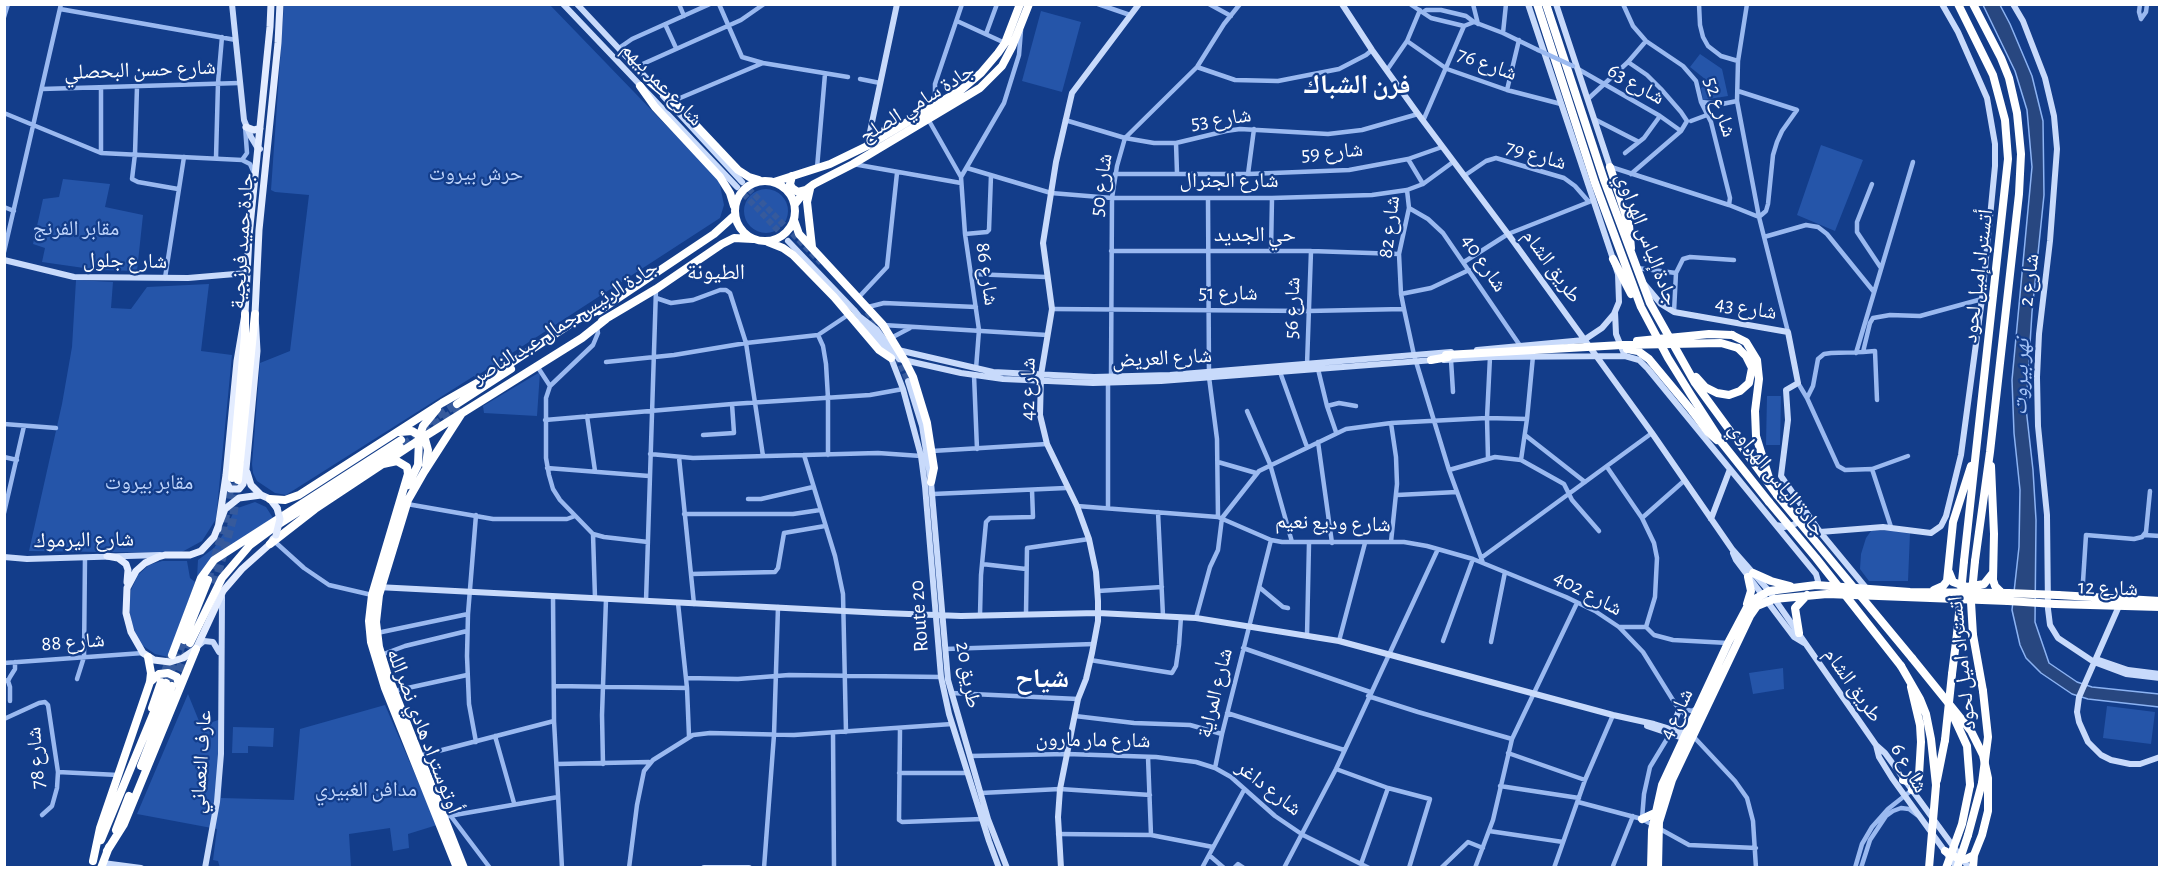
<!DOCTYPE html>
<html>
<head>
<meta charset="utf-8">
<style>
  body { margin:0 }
  #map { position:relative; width:2164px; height:872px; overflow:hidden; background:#133d8a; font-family:"Alegreya Sans",sans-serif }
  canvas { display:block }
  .frame { position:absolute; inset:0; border:6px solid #fff; pointer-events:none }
</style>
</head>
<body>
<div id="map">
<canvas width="2164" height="872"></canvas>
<div class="frame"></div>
</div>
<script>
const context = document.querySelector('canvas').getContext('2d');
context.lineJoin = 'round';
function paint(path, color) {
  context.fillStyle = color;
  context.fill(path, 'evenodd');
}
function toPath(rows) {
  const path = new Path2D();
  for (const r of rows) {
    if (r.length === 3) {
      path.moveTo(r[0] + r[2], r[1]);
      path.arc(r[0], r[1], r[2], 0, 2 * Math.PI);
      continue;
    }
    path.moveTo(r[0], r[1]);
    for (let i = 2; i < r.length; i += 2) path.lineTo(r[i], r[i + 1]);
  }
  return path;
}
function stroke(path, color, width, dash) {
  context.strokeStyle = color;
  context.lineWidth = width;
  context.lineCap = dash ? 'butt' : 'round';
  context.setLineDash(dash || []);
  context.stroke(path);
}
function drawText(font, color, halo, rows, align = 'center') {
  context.font = font + ' "Alegreya Sans","Noto Naskh Arabic",sans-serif';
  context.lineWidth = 4.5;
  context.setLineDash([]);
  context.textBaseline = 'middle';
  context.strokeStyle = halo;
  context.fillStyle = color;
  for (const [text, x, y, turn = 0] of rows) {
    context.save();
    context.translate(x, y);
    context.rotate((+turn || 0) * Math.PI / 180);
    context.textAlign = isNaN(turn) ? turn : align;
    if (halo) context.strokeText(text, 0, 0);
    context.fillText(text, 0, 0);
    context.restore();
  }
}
paint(toPath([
  [284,5,550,5,719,180,724,205,720,218,475,377,474,376,286,495,275,493,257,481,253,473,252,464,260,363,290,351,309,195,275,192,271,190],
  [1041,11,1081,22,1062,92,1022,81],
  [1700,54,1722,69,1728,96,1703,100,1701,88,1710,83,1690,67],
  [1821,145,1863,160,1835,231,1797,215],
  [63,179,110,184,105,207,143,215,137,271,98,270,42,262,45,248,33,244,43,199,59,197],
  [766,211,22],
  [76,280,113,282,111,308,131,309,147,287,209,284,201,351,232,355,216,519,202,541,180,553,29,551,62,404,72,347],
  [540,372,537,416,484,413,483,406],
  [1767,396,1781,396,1780,445,1766,445],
  [255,502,266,507,273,518,222,551,206,564,197,578,198,560,214,548,224,533,235,509],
  [1897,530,1910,533,1908,581,1869,581,1860,569,1861,554,1866,538,1871,531],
  [162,561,187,561,190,578,195,582,168,657,155,654,139,643,132,623,129,609,131,590,138,575,149,565],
  [1783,668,1784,689,1753,694,1749,673],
  [188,694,201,726,224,718,221,798,294,800,300,729,385,705,437,825,408,834,409,848,393,851,390,828,349,834,351,867,220,868,218,861,213,860,217,829,137,814],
  [2107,706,2155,712,2151,744,2103,738],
  [233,727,274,728,273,747,248,746,248,753,232,753]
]), '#2555a9');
const water = toPath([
  [1983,5,2000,5,2010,24,2032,76,2043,121,2044,195,2032,312,2026,408,2033,470,2036,520,2035,622,2049,663,2077,682,2092,687,2159,694,2159,707,2088,699,2072,694,2041,673,2026,658,2020,645,2012,610,2019,547,2020,490,2014,433,2012,380,2032,167,2027,110,2015,71,1983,5]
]);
paint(water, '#284780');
stroke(water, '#8cb3f3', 1.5);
stroke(toPath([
  [742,182,821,263],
  [737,187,788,241],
  [867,312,882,333],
  [897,357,908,381]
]), '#365a9c', 6, [6, 3]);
stroke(toPath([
  [428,422,457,404],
  [403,445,460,408],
  [208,580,224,527,231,483],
  [215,584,233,519,238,480],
  [161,682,171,656],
  [174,682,190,643],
  [166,683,184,640]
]), '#365a9c', 8, [8, 4]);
stroke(toPath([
  [679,4,684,16],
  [719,4,742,57,763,63,848,77],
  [1098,4,1130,15],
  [1209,4,1231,16],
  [1410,4,1431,18,1464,26,1474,22,1466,16,1441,10,1426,10,1423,12],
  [1473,4,1478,24],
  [1623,4,1633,26,1646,41,1683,66,1696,81,1701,102,1711,122,1730,198,1729,205],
  [1699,4,1700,25,1703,37,1708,46,1721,56,1738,61],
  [1747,4,1738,61,1737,101,1759,217,1788,332],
  [2140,4,2139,12,2141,19],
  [60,9,236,40],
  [4,17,8,4],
  [2141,19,2146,12,2147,4],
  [957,21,1005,43],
  [1474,22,1503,33,1538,50],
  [665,24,676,48],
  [1503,33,1506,4],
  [986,34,997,4],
  [1407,41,1447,69,1507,90,1561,104],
  [619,48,632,39,710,4],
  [1628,62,1647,75,1661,89,1681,112,1687,121,1681,131,1631,174],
  [636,67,741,20,764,4],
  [1197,67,1235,80,1278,81,1339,69,1366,55,1372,50],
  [1578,69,1660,116,1681,131],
  [1387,70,1407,41,1420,10],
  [860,79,880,83],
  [137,87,135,154,132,179,138,182,178,189],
  [101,88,101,153],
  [42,89,239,83],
  [1507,90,1519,40],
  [1588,99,1628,62,1646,41],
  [673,101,763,63],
  [1701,102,1722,104,1737,101],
  [935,106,935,84,962,4],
  [4,113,101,153,242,160,250,164,254,173],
  [928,119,961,177],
  [1065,120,1125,138,1154,143,1176,143,1226,131,1240,129,1328,134,1362,130,1418,114],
  [1596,120,1639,142],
  [1423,121,1464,26],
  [1691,121,1707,115],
  [1176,143,1177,173],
  [1625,153,1644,138,1660,116],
  [216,158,218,83,222,37],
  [1408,159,1423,184],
  [242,160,247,153,245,126],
  [853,164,961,183],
  [1611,167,1729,205,1759,217,1766,211,1768,204,1773,155,1777,142,1782,131,1797,110,1738,91],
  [817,168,825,74],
  [967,168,1051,193,1112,198,1272,198,1372,195,1407,190,1423,184,1453,162],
  [1115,174,1248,174,1349,170,1408,159,1442,147],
  [1248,174,1254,129],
  [1464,176,1486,161,1496,158,1564,178,1575,186,1589,202,1594,200],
  [1872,184,1857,222,1857,232,1881,268],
  [1407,190,1409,208,1399,254,1401,294,1404,309,1414,355,1449,470,1483,563],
  [1208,198,1209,377,1217,439,1218,517],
  [4,207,14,211],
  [1409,208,1428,219,1443,233,1521,347],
  [965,234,987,232,989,230,991,175],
  [1764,237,1806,225,1818,227,1827,234,1874,292],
  [1111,251,1311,251,1399,254],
  [1271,251,1272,198],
  [4,252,61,4],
  [1464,262,1508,234,1589,202],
  [1637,268,1676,273],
  [972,274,1046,277],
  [165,278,184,157],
  [1401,294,1431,288,1469,270],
  [859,297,887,267,897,173],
  [656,298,671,303,693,300,720,290,726,290,730,293,746,343,763,456],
  [868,307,884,303,976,307],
  [1052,309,1308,311,1404,309],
  [1674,312,1676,273,1683,259,1690,257,1734,260],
  [883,325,1047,335],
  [597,327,598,333,593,345,550,386,546,398,546,458,549,475,553,489,560,500,593,534,604,537,648,542],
  [818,335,823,346,826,364,828,398,828,455],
  [891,338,910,328],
  [1863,352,1875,351,1877,400],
  [1856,353,1913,162],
  [1451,360,1453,392],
  [606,362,674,355,746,343,818,335,848,315],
  [1307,365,1311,251],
  [537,366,550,386],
  [976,369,979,330,965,234,961,177,1004,103,1019,55,1021,30],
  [1318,369,1327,406,1336,432],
  [1280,372,1307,447],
  [974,375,977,449],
  [1111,377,1112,198,1117,166,1125,138,1197,67,1224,24,1240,4],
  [1108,382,1108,508],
  [1798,383,1807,398,1838,466,1845,470,1872,469,1891,527],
  [1807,398,1813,386,1818,359,1824,354,1831,353,1863,352,1870,323,1873,318,1890,315,1920,316,1982,299],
  [1327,406,1339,403,1356,406],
  [1247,411,1270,464,1292,542],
  [587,416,595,471],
  [545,420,732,404,870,395,903,389],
  [1391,423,1396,457,1397,484,1391,542],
  [4,424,56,428],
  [703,435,734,433,732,404],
  [1525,435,1585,482],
  [1318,442,1332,543],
  [932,451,1047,444],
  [650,454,693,458,878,453,921,456],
  [804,455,835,556,843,594,846,732],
  [4,457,17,460],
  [679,457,694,604],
  [1488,458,1487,418,1490,357],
  [1521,460,1527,419,1533,356],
  [1218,462,1256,473],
  [1607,467,1642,518,1654,543,1657,558,1655,597,1646,627,1619,627],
  [547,468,649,476],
  [1872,469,1908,456],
  [1449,470,1495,457,1521,460,1564,484,1572,500,1599,531],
  [933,494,1066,488],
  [1397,495,1457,492],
  [748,499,761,499,813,487],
  [407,504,493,519,567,519,575,516],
  [1077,506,1218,517,1271,540,1282,542,1404,542,1427,546,1473,559,1566,597,1595,611,1619,627,1643,652,1676,705,1692,722],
  [1158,512,1163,616],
  [4,513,24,426],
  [684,514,793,514,820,510],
  [476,515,468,614,467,656,469,704,476,742],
  [1642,518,1685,480],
  [593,534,595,598],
  [2144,535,2160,536],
  [274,541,304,568,329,585,372,595],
  [1481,558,1652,433],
  [982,564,1026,569],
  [691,574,775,572,778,568,784,533,825,526],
  [1259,587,1283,607,1288,608],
  [1098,591,1162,587],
  [553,596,554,721,562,868],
  [2082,597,2086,535,2134,539,2142,537,2146,532,2150,491],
  [646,601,656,289],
  [678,603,687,688,689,736],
  [1026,614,1027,548,1089,539],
  [980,615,981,575,986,522,990,518,1033,517,1032,490],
  [1196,618,1210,567,1218,550,1222,518,1259,471,1346,429,1391,423,1487,418,1527,419],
  [1646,627,1654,635,1673,640,1728,643],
  [377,633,468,614],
  [1307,636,1309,543],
  [1339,641,1365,543],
  [1443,641,1473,559],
  [1491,642,1505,572],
  [1243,648,1370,692],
  [945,649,1094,644],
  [381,655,405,646,467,631],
  [1090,660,1172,673,1176,666,1179,645,1181,617],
  [4,663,143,653],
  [686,678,738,679,789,675,941,677],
  [77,679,84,657,85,557],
  [4,680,8,681,10,677,15,669,15,662],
  [8,681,10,687,10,701],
  [554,686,687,688],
  [394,691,467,675],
  [951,693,1078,699],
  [1368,696,1418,712,1512,739],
  [1679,708,1692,711,1697,708],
  [1227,713,1344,750],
  [1075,716,1134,723,1190,725,1222,734],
  [4,719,39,703,45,702,48,705,58,772,57,788,52,806,42,815],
  [900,729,899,820,902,822,982,819],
  [833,733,834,868],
  [495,736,514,803],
  [1693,736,1735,781,1747,798,1753,821,1756,868],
  [1508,753,1585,780],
  [419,756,554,721],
  [970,756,1067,754,1156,757,1196,762,1215,768,1231,777,1275,816,1303,835,1369,868],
  [1148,757,1151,835],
  [557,764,649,762],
  [603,764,602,715,606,599],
  [1215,768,1222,734,1271,540],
  [1336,769,1388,788,1430,799,1409,868],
  [58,772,118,775],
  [899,773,967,773],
  [1500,786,1579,798],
  [981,793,1060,789,1150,795],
  [1578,802,1642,819,1689,845,1756,848],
  [450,815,490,868],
  [443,817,558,797],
  [1642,819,1644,794,1650,767,1670,734],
  [1489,831,1563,842],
  [1058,834,1151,835,1213,847],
  [1209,855,1224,868],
  [1361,864,1388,788],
  [1613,866,1633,816],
  [4,867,5,868],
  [629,868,637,805,644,771,653,760,693,735,710,733,794,735,952,724],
  [764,868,774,735,778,607],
  [1202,868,1244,790],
  [1234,868,1238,864,1244,868],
  [1284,868,1336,769,1438,549],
  [1441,868,1468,842,1483,848],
  [1475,868,1493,820,1512,739,1577,603],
  [1554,868,1585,780,1613,715],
  [1855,868,1862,844,1872,827,1888,809,1912,790],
  [1861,868,1870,840,1886,816,1893,811,1901,808,1909,809,1917,815]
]), '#9ab9f0', 4.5);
stroke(toPath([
  [232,4,244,120,251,137,257,147,260,149],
  [563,4,737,187],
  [577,4,652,84],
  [1342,4,1372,50,1418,114,1508,234,1652,433,1732,549,1769,591,1876,745,1885,753,1969,868],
  [1556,4,1610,167],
  [2013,4,2023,21,2045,78,2054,116,2057,149,2050,241,2039,334,2037,377,2038,426,2047,515,2048,609,2050,625,2058,638,2094,662,2126,674,2160,678],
  [663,96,742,182],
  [867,146,897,4],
  [788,241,854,310,880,342,891,358,903,389,921,456,925,486,941,677,949,714,989,841,999,868],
  [4,260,74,277,188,278,247,273],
  [1645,285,1661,304,1674,312,1788,332,1798,383,1786,390,1788,420,1781,476,1820,532,1867,589],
  [1615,312,1616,334,1625,356],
  [860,317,877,330,899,359,961,373,1003,379,1093,383,1161,381,1434,360],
  [898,350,993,372,1094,377,1170,375,1451,352],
  [1477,350,1584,340,1602,328,1614,314,1619,302,1618,274,1528,4],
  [1444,360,1490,357,1625,356,1639,360,1648,369,1816,574,1818,581,1816,585],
  [908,381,922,426,931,482,948,680,988,819,1007,868],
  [1711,519,1730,469],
  [1776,525,1785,527,1795,524,1800,518,1803,509],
  [1820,532,1883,527,1931,533,1941,526,1946,516,1961,455,1982,299,1995,166,1995,144,1987,98,1958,32,1942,4],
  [1733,553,1736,560,1794,637,1804,643],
  [4,557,27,559,160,555],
  [377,587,883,613,961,616,1098,613,1196,618,1339,641,1613,715,1654,724,1690,735],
  [2119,606,2079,697,2077,712,2079,722,2088,742,2101,755,2111,760,2130,764,2140,764,2160,757],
  [198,646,204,641,213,642,219,652],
  [2096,659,2128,670,2160,674],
  [1647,726,1686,739],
  [1672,729,1679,710],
  [1876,745,1879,757,1892,778,1957,868],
  [103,863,141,868],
  [205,868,217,802,221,754,222,597],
  [704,868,749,868],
  [1061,868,1058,817,1060,789,1078,699,1086,679,1092,653,1098,621,1098,601,1096,572,1089,539,1077,506,1047,444,1040,415,1041,375,1052,309,1043,243,1056,162,1072,93,1139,4]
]), '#c8dafb', 6);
stroke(toPath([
  [246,127,254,130,260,128],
  [247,472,251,485,261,495],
  [226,481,230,489,239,489,243,484,246,469,257,351,255,314,259,230,278,43,280,4],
  [218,529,226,475,237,361,245,314,249,236,270,27,271,4],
  [273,539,270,544,242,569,223,591,196,649,183,658,170,662,154,660,143,653,131,632,126,613,127,588,136,571,145,563,158,557,165,555,190,555,201,551,214,537,225,509,239,498,261,495,270,499,277,508],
  [107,556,118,558,126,564,128,570,127,582]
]), '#e3ecff', 7);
stroke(toPath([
  [1537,4,1595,183,1641,307,1668,358,1691,395,1722,443,1769,502],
  [1546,4,1604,180,1650,303,1695,383,1777,495],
  [1958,4,1993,75,2005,120,2008,159,1964,561],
  [1973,4,2001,58,2009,78,2017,113,2021,154,2019,194,1990,452,1975,561],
  [650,82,673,101,738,170,749,177,759,180],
  [640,86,655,107,720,177,730,193,734,206],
  [1610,167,1629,225,1631,248],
  [792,176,790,184,792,188,798,192,806,190],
  [765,211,30],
  [774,182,830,164,867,146,961,90,981,73,998,53,1005,43,1020,4],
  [810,189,807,202,812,247],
  [795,204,806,190,814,184,853,164,980,88,1002,66,1012,47,1029,4],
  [794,220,799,234,883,325,905,361,913,377,927,423,934,468,931,482],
  [768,242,783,248,793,255,834,297,879,350,891,358],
  [1613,259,1631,294],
  [599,311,714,234,735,215],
  [602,321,656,289,722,244,734,238,753,239],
  [1732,335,1746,342,1757,360,1759,379,1755,411,1756,436,1770,481],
  [1431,360,1448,357],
  [1696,377,1705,387,1717,393,1729,395,1740,391,1749,383,1752,368,1746,356,1738,348],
  [457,404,511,369],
  [1693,412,1708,432,1717,440],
  [462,413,424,472,408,500,379,595,376,622,379,647,387,673,464,868],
  [400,432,412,431,425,439,428,450,426,465],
  [383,464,397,461,407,467,408,474,372,595,369,621,371,642,385,688,457,868],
  [1991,466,1994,534,1993,580,1995,586,2002,593],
  [232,478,245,335,245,314],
  [238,480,255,314],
  [408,485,418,465,419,438,423,426,437,409],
  [270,499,285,500,299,495,442,403,505,367,578,319,603,308],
  [270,544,315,509,419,440,582,338,606,319],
  [1949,572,1953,582,1967,587,1984,584,1992,574],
  [1753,573,1771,581,1790,586],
  [1934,590,1943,586,1947,581,1953,522,1971,466],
  [2058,595,2160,601],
  [1747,604,1751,591,1748,577],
  [2055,604,2160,607],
  [1799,633,1795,608,1807,595],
  [1973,635,1983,691],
  [184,640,208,580],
  [190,643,222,578,250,545,273,528,400,447],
  [172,655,201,578,214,560,401,440],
  [1912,658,1971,731,1983,755,1988,778,1988,811,1982,835,1974,855,1973,868],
  [1901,666,1920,699,1926,714,1931,739,1936,785],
  [1952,674,1957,634],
  [150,682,159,674,168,673,177,677,179,685],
  [1911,687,1920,725,1921,742,1919,775,1912,790],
  [152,708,161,682],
  [1950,709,1967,746,1970,785],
  [141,766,172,686],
  [1903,780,1913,782,1918,776],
  [1937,780,1945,740],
  [1642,819,1655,813],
  [116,830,129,796],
  [1968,835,1982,783],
  [101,840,166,683],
  [107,851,124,824,196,649],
  [1945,851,1959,859,1966,859,1974,855],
  [93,861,100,828,150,682,151,673,148,657],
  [101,868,109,847],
  [1651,868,1652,830,1662,785,1728,643,1746,609,1753,600,1769,591,1816,585,1910,592,2008,593],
  [1658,868,1659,822,1672,780,1750,616,1757,606,1774,599,1827,594,2008,601]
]), '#fff', 8);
stroke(toPath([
  [1538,50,1573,66]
]), '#9ab9f0', 4.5);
stroke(toPath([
  [276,535,280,519,277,508]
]), '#e3ecff', 7);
stroke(toPath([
  [1637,341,1709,334,1732,335],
  [1627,349,1638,351,1649,359,1693,412],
  [1446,355,1622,345,1721,343,1738,348],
  [1777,495,1912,658],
  [1769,502,1816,558,1901,666],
  [2008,593,2058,595],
  [2008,601,2055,604],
  [1957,634,1964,561],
  [1973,635,1971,602,1975,561],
  [1945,740,1952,674],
  [1982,783,1988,737,1983,691],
  [1929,868,1936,785],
  [1946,868,1962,824,1970,785],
  [1957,868,1968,835]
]), '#fff', 8);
drawText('21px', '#fff', '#133d8a', [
  ["شارع 76",1487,64,20],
  ["شارع حسن البحصلي",140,70,-2],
  ["شارع عمر بيهم",662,84,46],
  ["شارع 63",1636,84,30],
  ["جادة سامي الصلح",917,103,-32],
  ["شارع 52",1720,107,71],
  ["شارع 53",1221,119,-8],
  ["شارع 59",1332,152,-5],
  ["شارع 79",1536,155,16],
  ["شارع الجنرال",1229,181],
  ["شارع 50",1101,185,-82],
  ["شارع 82",1389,227,-83],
  ["حي الجديد",1255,235],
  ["جادة إلياس الهراوي",1647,239,69],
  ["جادة حميد فرنجية",242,241,-86],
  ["شارع جلول",125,261,1],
  ["شارع 40",1484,263,56],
  ["طريق الشام",1552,266,54],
  ["شارع 86",987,274,82],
  ["أتستراد إميل لحود",1978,276,-83],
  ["شارع 2",2029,280,-83],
  ["شارع 51",1228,293,1],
  ["شارع 56",1292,308,-88],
  ["شارع 43",1746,308,9],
  ["جادة الرئيس جمال عبد الناصر",565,322,-32],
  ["شارع العريض",1162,358,-3],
  ["شارع 42",1028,389,-89],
  ["جادة الياس الهراوي",1777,479,51],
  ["شارع وديع نعيم",1333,523,2],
  ["شارع اليرموك",84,540,-1],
  ["شارع 12",2108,588,2],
  ["شارع 402",1588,593,28],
  ["Route 20",919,616,-94],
  ["شارع 88",73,642,-4],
  ["اتستراد اميل لحود",1962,663,-96],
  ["طريق 20",968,675,80],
  ["طريق الشام",1853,685,55],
  ["شارع المراية",1215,693,-76],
  ["شارع 4",1676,714,-65],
  ["أوتوستراد هادي نصرالله",424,731,69],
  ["شارع مار مارون",1093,740,1],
  ["شارع 78",36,758,-94],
  ["عارف النعماني",201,762,-86],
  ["شارع 6",1909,768,60],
  ["شارع داغر",1269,788,38]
]);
drawText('21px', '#c1d6fc', '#133d8a', [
  ["حرش بيروت",476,174],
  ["مقابر الفرنج",76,229],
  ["مقابر بيروت",149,483],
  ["مدافن الغبيري",366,790]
]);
drawText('22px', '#fff', '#133d8a', [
  ["الطيونة",716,272]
]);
drawText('italic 22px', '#a6c4f7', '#133d8a', [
  ["نهر بيروت",2021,377,-88]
]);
drawText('bold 27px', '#fff', '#133d8a', [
  ["فرن الشباك",1357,85],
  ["شياح",1042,679]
]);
</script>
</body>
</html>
